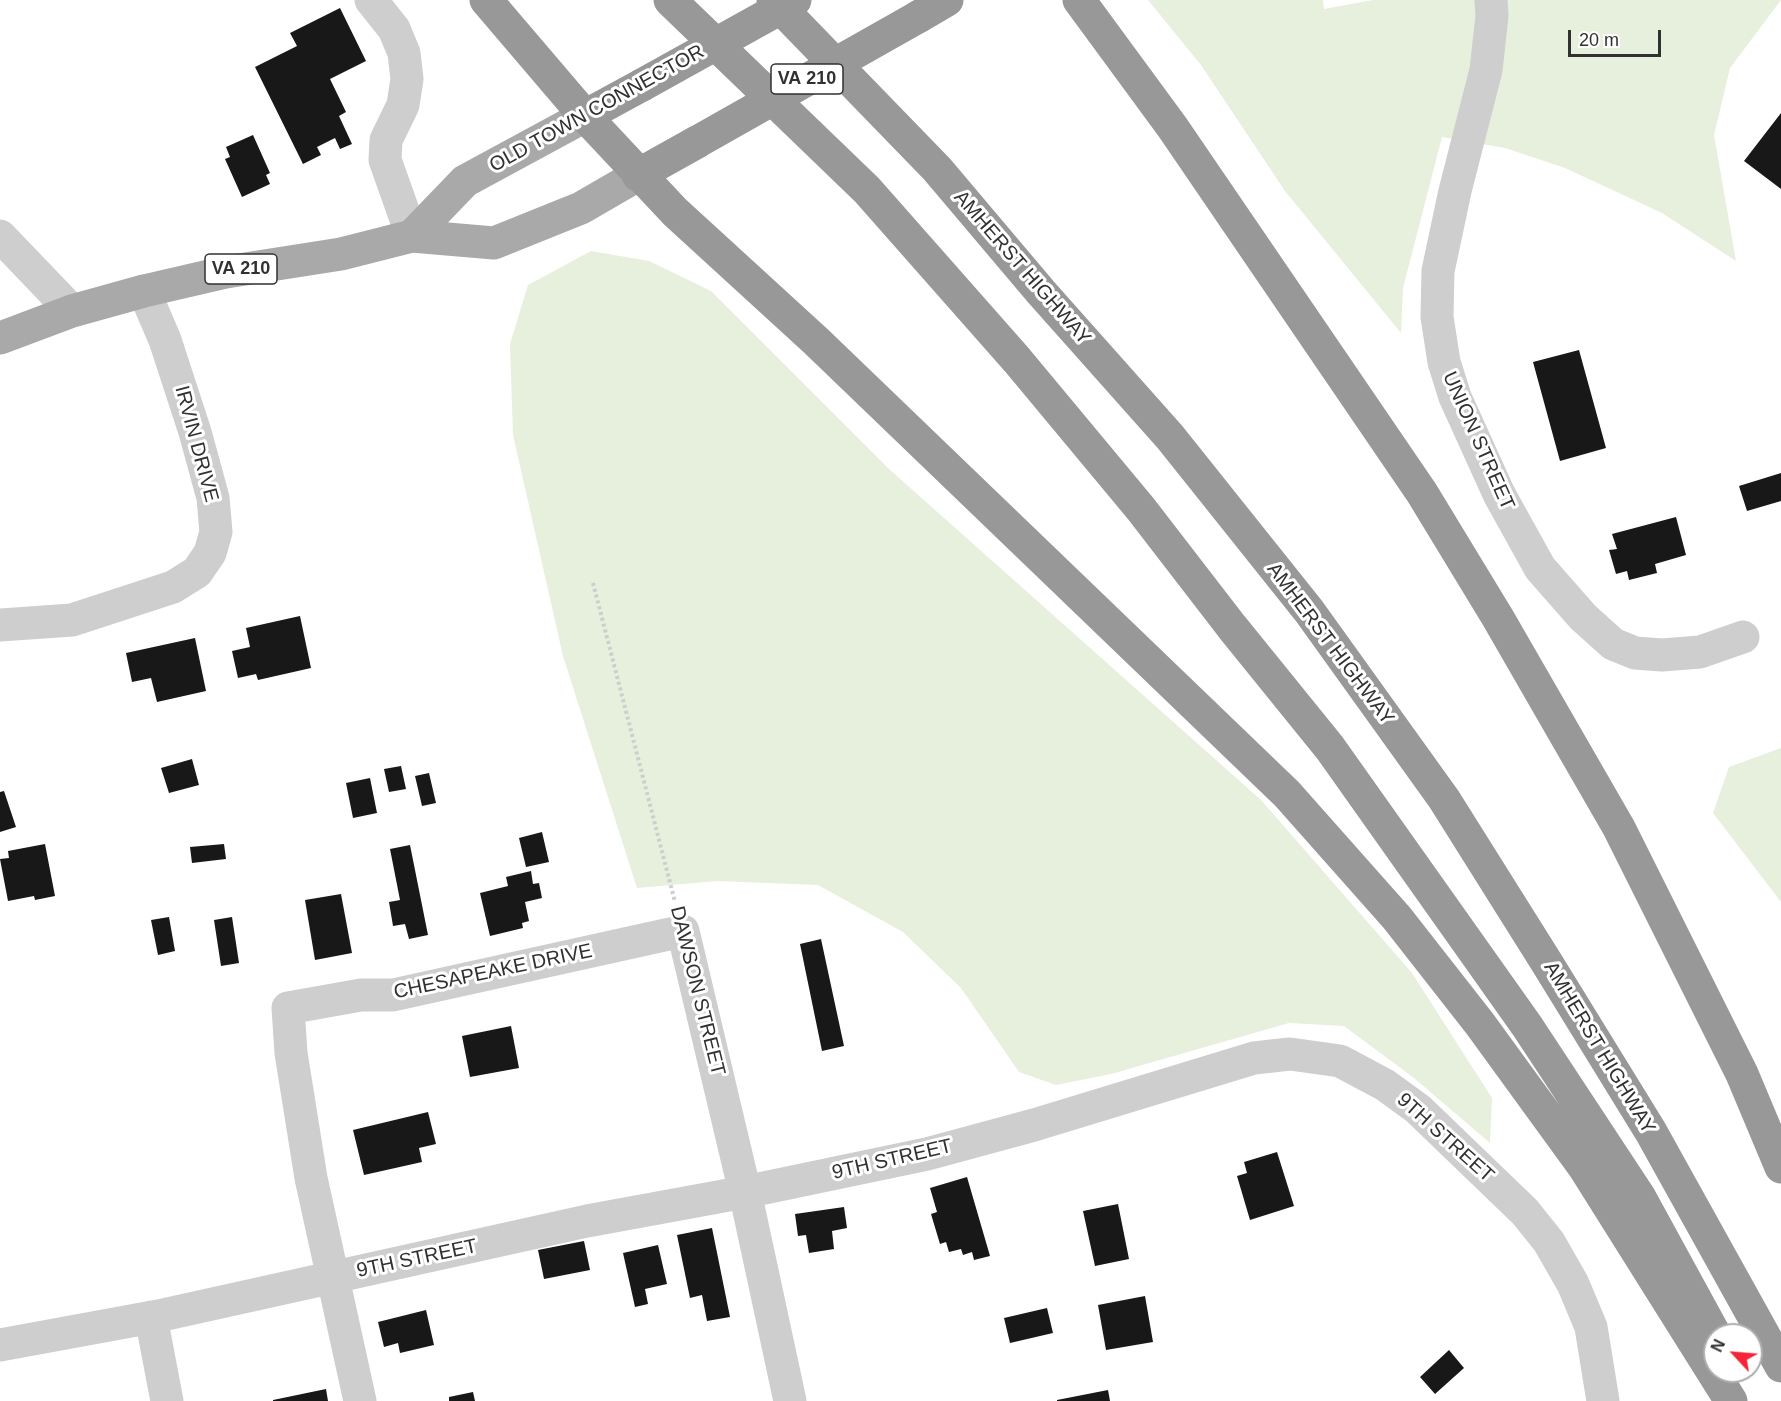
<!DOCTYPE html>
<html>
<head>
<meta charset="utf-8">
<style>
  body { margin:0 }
  #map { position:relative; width:1781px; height:1401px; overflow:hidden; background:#fff; font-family:Helvetica,sans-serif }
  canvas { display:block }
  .north { position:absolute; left:1703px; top:1323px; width:60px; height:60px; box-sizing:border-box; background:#fff; border:2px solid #adadad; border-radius:50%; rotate:296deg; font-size:16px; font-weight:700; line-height:24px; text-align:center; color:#313131 }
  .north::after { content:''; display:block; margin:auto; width:21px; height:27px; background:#f62437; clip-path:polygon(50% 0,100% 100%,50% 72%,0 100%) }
  .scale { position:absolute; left:1568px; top:30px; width:93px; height:27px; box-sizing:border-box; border:3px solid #313131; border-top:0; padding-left:8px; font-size:18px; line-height:21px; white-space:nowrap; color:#313131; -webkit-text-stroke:4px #fff; paint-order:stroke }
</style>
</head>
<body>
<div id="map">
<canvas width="1781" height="1401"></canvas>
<div class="north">N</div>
<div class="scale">20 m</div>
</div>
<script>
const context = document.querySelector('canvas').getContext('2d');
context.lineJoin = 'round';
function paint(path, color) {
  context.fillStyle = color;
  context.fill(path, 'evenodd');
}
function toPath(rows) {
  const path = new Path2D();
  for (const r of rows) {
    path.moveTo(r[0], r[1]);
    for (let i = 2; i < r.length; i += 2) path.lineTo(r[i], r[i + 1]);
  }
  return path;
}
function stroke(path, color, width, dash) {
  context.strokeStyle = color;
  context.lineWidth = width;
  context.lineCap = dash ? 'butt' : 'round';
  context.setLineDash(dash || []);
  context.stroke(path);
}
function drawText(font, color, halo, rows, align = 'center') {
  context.font = font + ' Helvetica,sans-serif';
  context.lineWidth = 6;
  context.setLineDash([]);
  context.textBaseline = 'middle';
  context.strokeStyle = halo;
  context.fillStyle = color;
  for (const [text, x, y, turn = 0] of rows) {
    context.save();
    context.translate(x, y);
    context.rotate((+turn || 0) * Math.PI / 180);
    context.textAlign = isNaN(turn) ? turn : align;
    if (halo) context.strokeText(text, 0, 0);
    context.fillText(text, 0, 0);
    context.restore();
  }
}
paint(toPath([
  [1148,0,1323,0,1324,9,1373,0,1781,0,1730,68,1714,135,1736,261,1662,213,1565,168,1505,148,1442,137,1403,288,1401,333,1285,191,1201,65],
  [591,251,649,261,711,291,889,469,1261,800,1412,973,1492,1098,1490,1143,1414,1078,1344,1026,1289,1023,1111,1074,1056,1085,1019,1072,961,988,903,932,818,885,717,881,637,888,563,656,513,435,510,344,528,285],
  [1781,748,1781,902,1713,813,1729,767]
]), '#e7efdd');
paint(toPath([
  [340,8,366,61,330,79,346,112,339,116,352,144,340,149,335,138,317,147,321,155,303,164,255,67,297,46,290,33],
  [1781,113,1781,189,1744,161],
  [253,135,270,173,266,175,270,184,242,197,225,159,230,157,226,147],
  [1579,350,1606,448,1560,461,1533,362],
  [1781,473,1781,501,1747,511,1739,486],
  [1676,517,1686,555,1655,564,1657,573,1629,580,1627,571,1616,574,1609,550,1617,549,1612,534],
  [300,616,311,668,258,680,256,674,238,678,232,651,250,647,246,628],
  [195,638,206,691,157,702,151,678,132,682,126,653],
  [192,759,199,785,169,793,161,768],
  [401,766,406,789,389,792,384,769],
  [429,773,436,803,422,806,415,776],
  [370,778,377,813,353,818,346,783],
  [4,791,16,827,0,832,0,792],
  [542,832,549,862,526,867,519,838],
  [45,844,55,896,35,900,34,896,8,901,0,859,9,858,8,851],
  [224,844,226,859,192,863,190,847],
  [410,845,428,935,409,939,405,924,393,926,389,902,400,900,390,849],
  [531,871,533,884,539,883,542,898,525,902,529,921,522,923,523,928,490,936,480,893,508,886,506,877],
  [341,894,352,953,315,960,305,900],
  [169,917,175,951,158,955,151,920],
  [232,917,239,963,221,966,214,920],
  [821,939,844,1046,822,1051,800,944],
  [511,1026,519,1068,470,1077,462,1036],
  [428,1112,436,1144,419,1148,422,1162,364,1175,353,1130],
  [1277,1152,1294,1206,1250,1220,1237,1176,1247,1173,1244,1162],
  [967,1177,990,1256,974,1260,972,1252,963,1255,961,1249,949,1252,946,1242,940,1244,931,1214,937,1212,930,1188],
  [1118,1204,1129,1259,1095,1266,1083,1211],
  [844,1207,847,1228,832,1231,834,1249,809,1253,806,1235,798,1236,795,1214],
  [712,1228,730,1317,707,1321,702,1295,690,1298,677,1235],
  [584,1241,590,1270,544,1279,538,1250],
  [658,1245,667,1284,645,1289,648,1304,635,1307,623,1253],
  [1145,1296,1153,1342,1106,1350,1098,1305],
  [1047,1308,1053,1333,1010,1343,1004,1318],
  [426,1310,434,1345,400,1353,398,1343,384,1347,378,1322],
  [1449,1350,1464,1368,1435,1394,1420,1377],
  [326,1389,328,1401,273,1401,273,1400],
  [1108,1390,1110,1401,1057,1401,1057,1400],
  [473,1392,475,1401,449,1401,449,1397]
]), '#181818');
stroke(toPath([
  [593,583,675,902]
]), '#cecece', 4, [3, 3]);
stroke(toPath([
  [371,0,394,29,404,53,407,79,403,105,386,140,385,160,412,236],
  [1491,0,1492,16,1486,70,1455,191,1438,271,1437,317,1444,362,1455,397,1499,494,1540,568,1583,617,1613,644,1635,653,1662,655,1700,652,1743,637],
  [0,236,72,311],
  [0,625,72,620,173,587,197,572,210,553,216,532,213,498,195,432,165,340,144,291],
  [151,1317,167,1401],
  [0,1345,158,1316,587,1221,745,1192,927,1154,1034,1125,1254,1058,1290,1054,1340,1061,1385,1085,1418,1109,1525,1212,1549,1242,1573,1284,1591,1327,1603,1401],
  [360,1401,311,1178,291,1053,288,1008,361,995,393,995,683,931,745,1192,790,1401]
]), '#cecece', 33);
stroke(toPath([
  [412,236,465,181,585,116],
  [0,338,72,311,144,291,226,272,341,254,412,236,494,243,581,208,638,175]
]), '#a9a9a9', 33);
stroke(toPath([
  [486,0,585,116,675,212,816,341,1287,794,1397,918,1480,1024,1584,1167,1731,1401],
  [670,0,867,190,1017,360,1141,509,1232,627,1330,748,1527,1026,1639,1196,1715,1335],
  [773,0,937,169,1041,292,1170,437,1309,611,1444,799,1547,963,1651,1132,1781,1366],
  [1079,0,1173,128,1422,493,1498,618,1619,828,1742,1074,1781,1167],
  [918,17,947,0],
  [585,116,642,85],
  [638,175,697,142]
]), '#989898', 33);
stroke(toPath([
  [642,85,795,0],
  [697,142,918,17]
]), '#989898', 33);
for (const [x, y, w] of [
  [807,79,72],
  [241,269,72]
]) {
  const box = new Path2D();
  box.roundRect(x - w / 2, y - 15, w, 30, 4.5);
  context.fillStyle = '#fff';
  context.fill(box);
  stroke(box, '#313131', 1.5);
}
drawText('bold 18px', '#313131', null, [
  ["VA 210",807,79],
  ["VA 210",241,269]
]);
drawText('20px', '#313131', '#fff', [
  ["OLD TOWN CONNECTOR",597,109,-29],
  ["AMHERST HIGHWAY",1022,268,49],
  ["UNION STREET",1478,441,66],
  ["IRVIN DRIVE",196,444,75],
  ["AMHERST HIGHWAY",1330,644,53],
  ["CHESAPEAKE DRIVE",493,972,-12],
  ["DAWSON STREET",697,991,76],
  ["AMHERST HIGHWAY",1599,1048,59],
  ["9TH STREET",1445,1138,42],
  ["9TH STREET",892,1160,-13],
  ["9TH STREET",417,1259,-12]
]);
</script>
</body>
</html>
